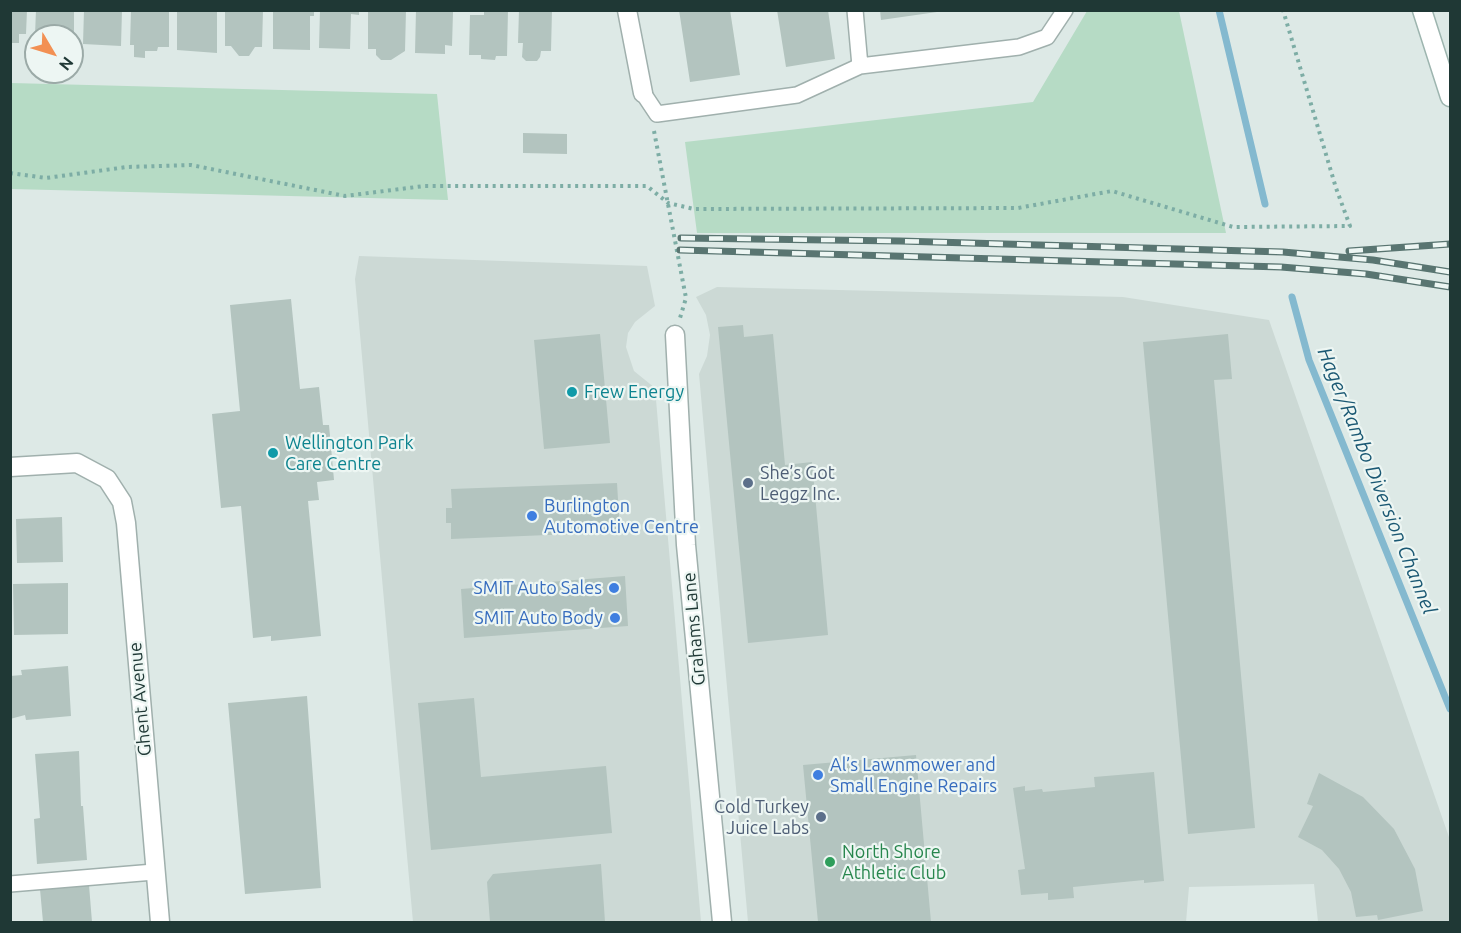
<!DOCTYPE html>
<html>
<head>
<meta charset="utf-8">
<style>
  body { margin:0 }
  #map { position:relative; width:1461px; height:933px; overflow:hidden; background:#dde9e6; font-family:Ubuntu,sans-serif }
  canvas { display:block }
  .frame { position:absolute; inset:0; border:12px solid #1f3835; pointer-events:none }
  .north { position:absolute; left:24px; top:24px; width:60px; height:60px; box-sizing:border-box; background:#edf6f3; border:2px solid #9baaa7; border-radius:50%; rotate:128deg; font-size:16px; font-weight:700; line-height:24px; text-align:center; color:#1f3835 }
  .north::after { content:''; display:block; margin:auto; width:21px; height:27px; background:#f29053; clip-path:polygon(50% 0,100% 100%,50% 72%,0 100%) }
</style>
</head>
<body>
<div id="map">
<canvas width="1461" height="933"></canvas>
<div class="frame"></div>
<div class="north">N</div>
</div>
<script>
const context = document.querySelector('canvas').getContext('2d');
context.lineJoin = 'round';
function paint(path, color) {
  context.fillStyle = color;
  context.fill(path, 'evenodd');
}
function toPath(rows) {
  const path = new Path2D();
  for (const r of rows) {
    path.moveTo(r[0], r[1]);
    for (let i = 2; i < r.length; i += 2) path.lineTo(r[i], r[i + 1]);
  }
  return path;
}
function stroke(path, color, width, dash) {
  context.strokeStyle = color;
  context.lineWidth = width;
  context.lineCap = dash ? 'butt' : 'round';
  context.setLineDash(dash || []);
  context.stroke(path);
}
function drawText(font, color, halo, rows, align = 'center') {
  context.font = font + ' Ubuntu,sans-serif';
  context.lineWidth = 4.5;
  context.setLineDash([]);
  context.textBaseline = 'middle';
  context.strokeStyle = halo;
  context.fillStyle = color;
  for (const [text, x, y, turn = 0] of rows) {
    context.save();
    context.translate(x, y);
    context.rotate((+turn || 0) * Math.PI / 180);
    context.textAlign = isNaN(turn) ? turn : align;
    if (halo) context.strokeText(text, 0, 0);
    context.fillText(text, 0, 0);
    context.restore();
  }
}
paint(toPath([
  [359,256,647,266,655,306,635,322,628,333,626,347,634,371,655,388,701,922,413,922,355,279],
  [717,287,1123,297,1269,320,1450,840,1450,922,1318,922,1314,884,1189,887,1186,922,748,922,699,374,707,356,710,335,706,315,696,297]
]), '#ccd9d5');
paint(toPath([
  [1087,11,1179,11,1226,233,697,233,685,142,1033,102],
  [11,83,437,94,448,200,11,189]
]), '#b6dbc5');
stroke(toPath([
  [1219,10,1265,204],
  [1292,297,1309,360,1450,709]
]), '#84b9cf', 7);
paint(toPath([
  [10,10,27,10,26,34,19,34,19,43,10,43],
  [36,10,74,10,74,36,35,35],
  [84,10,122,10,121,46,83,44],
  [131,10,169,10,169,47,158,47,157,51,145,51,145,58,134,57,134,45,130,45],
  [177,10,217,10,217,53,177,50],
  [225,10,263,10,262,47,255,47,249,56,239,56,231,46,225,46],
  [273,10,314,10,314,16,310,16,310,50,273,49],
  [320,10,359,10,359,15,351,14,350,49,319,48],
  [406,10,405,51,391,60,381,60,376,55,376,49,368,49,368,11],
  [416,10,453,12,452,46,445,45,445,54,415,53],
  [484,10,508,10,507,56,496,56,495,60,481,59,481,55,469,55,470,15,484,15],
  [519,10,552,10,551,51,541,51,540,57,537,61,526,61,522,57,523,43,518,43],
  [679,10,730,10,740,75,690,82],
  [777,10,828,10,835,59,786,67],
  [880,10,937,10,937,12,881,20],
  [523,133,567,134,567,154,523,153],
  [291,299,300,389,319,387,323,425,329,425,334,480,317,482,319,500,308,501,321,636,271,641,271,636,253,638,241,506,221,508,212,414,240,411,230,305],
  [743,325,744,337,773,334,785,465,812,462,828,635,748,643,718,327],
  [600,334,610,443,544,449,534,340],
  [1228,334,1232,379,1214,380,1255,828,1188,834,1143,342],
  [617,483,620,532,451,539,451,523,446,523,446,508,452,508,451,489],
  [62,517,63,562,17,563,16,519],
  [625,576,628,626,464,638,461,589],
  [68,583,68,634,14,635,13,584],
  [68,666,71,716,26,720,25,715,10,719,10,676,22,675,21,670],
  [307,696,321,888,245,894,228,703],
  [474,698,481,777,606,766,612,833,431,850,418,703],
  [79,751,81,806,83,806,87,860,37,864,34,819,40,818,35,754],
  [916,755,931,922,818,922,803,765],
  [1154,772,1164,881,1144,883,1144,880,1073,887,1074,898,1048,900,1048,893,1021,895,1018,870,1025,869,1013,788,1025,786,1025,791,1042,789,1043,792,1095,787,1094,777],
  [1319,773,1363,797,1394,829,1415,869,1423,911,1378,920,1377,915,1356,917,1351,892,1339,869,1322,850,1298,837,1313,806,1307,804],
  [601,864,605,922,490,922,487,882,493,874],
  [89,885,92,922,43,922,40,889]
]), '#b3c4bf');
const service = toPath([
  [855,10,860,66],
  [643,93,657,114,797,95,860,66,1019,47,1047,37,1065,10],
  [10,884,154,872]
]);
const minor = toPath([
  [627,10,643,93],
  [675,335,686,545,722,922],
  [10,467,77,463,107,479,122,502,126,523,160,922]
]);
const secondary = toPath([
  [1422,10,1450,97]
]);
stroke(service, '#a0b0ad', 18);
stroke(minor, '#a0b0ad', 21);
stroke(secondary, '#9db5af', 21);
stroke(toPath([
  [654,131,686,298,680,318],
  [10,173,46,178,127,167,191,165,345,196,424,186,647,186,668,203,694,209,1018,208,1112,191,1233,227,1350,226,1336,188,1283,10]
]), '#7dada5', 4, [3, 4.5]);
stroke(service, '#fff', 15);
stroke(minor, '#fff', 18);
stroke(secondary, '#fff', 18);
const rail = toPath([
  [681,238,900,241,1283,252,1373,260,1450,272],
  [680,250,1281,267,1366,274,1450,287],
  [1349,251,1450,244]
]);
stroke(rail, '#597571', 7);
stroke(rail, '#edf6f3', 4.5, [14]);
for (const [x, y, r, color] of [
  [572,392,6,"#0f9aa8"],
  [273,453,6,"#0f9aa8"],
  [748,483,6,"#5c6f8a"],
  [532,516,6,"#3f7fe0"],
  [614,588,6,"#3f7fe0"],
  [615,618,6,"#3f7fe0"],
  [818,775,6,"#3f7fe0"],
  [821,817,6,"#5c6f8a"],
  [830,862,6,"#2e9e5b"]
]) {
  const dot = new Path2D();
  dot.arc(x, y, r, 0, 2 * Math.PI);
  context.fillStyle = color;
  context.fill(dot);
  stroke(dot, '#edf6f3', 2);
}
drawText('18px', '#0d838f', '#edf6f3', [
  ["Frew Energy",584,392],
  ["Wellington Park",285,443],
  ["Care Centre",285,464]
], 'left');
drawText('18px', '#4e5e75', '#edf6f3', [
  ["She’s Got",760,473],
  ["Leggz Inc.",760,494],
  ["Cold Turkey",809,807,"right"],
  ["Juice Labs",809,828,"right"]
], 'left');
drawText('18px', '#366cbe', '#edf6f3', [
  ["Burlington",544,506],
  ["Automotive Centre",544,527],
  ["SMIT Auto Sales",602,588,"right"],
  ["SMIT Auto Body",603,618,"right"],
  ["Al’s Lawnmower and",830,765],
  ["Small Engine Repairs",830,786]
], 'left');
drawText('18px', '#1f3835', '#edf6f3', [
  ["Grahams Lane",694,629,-95],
  ["Ghent Avenue",140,699,-95]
]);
drawText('18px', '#27864d', '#edf6f3', [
  ["North Shore",842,852],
  ["Athletic Club",842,873]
], 'left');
drawText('italic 20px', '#1a5873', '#edf6f3', [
  ["Hager/Rambo Diversion Channel",1377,481,68]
]);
</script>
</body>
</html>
